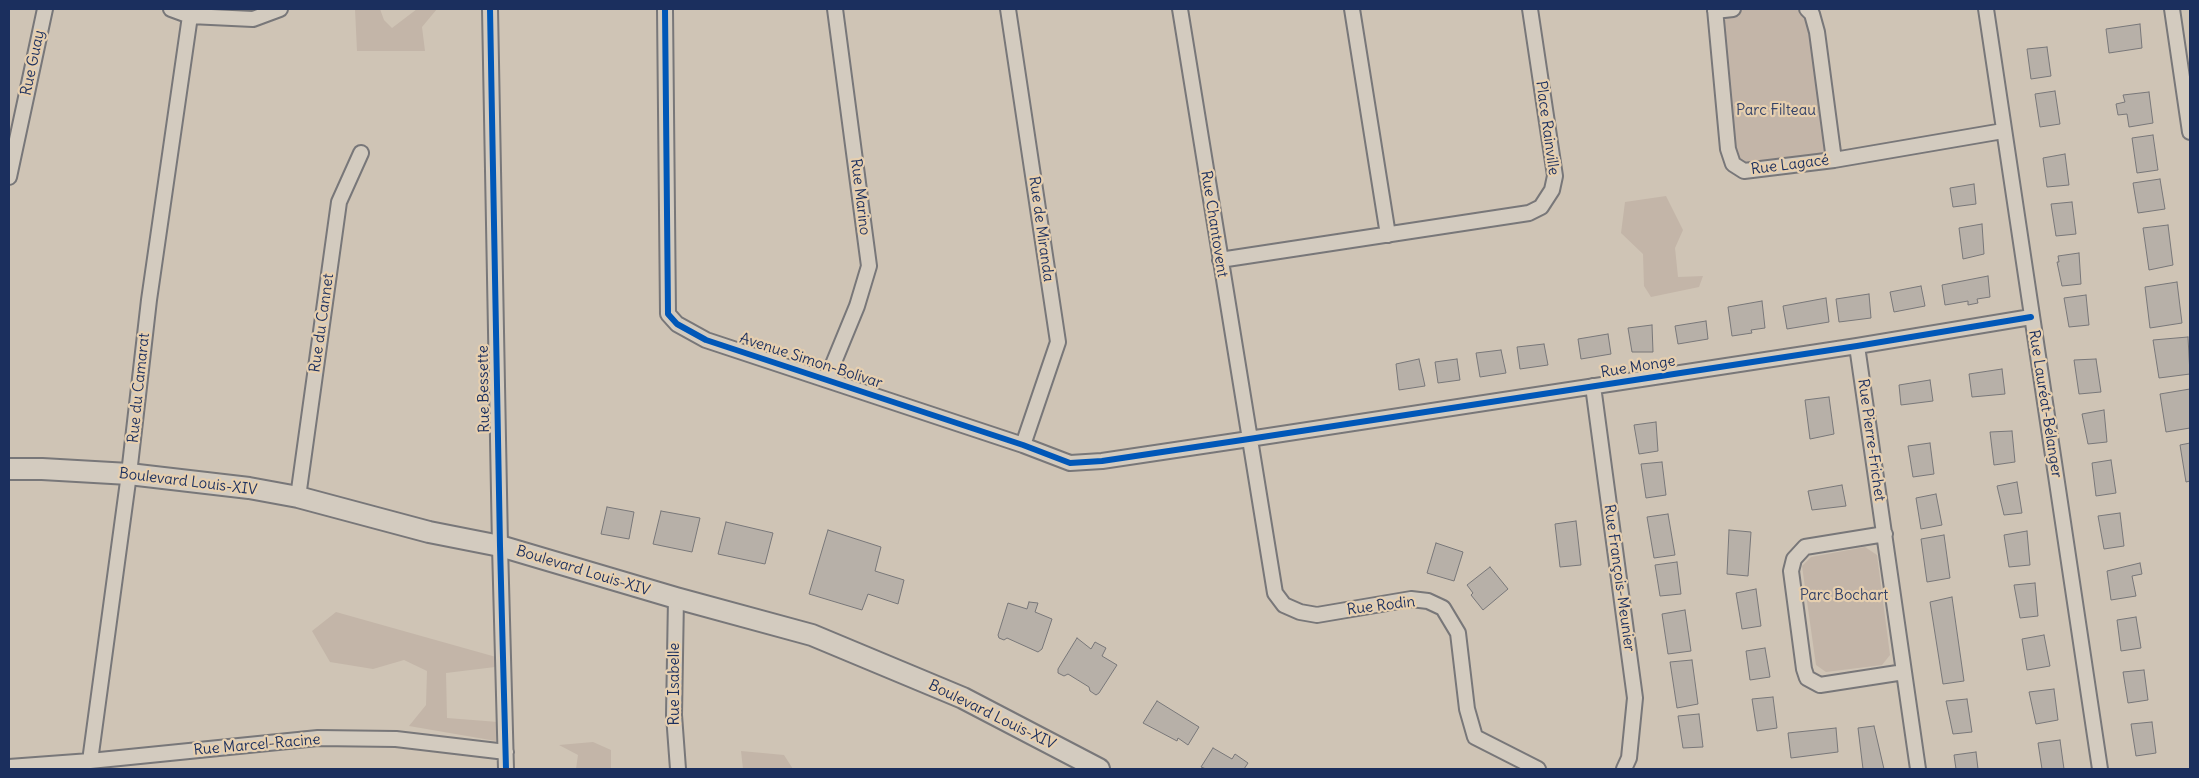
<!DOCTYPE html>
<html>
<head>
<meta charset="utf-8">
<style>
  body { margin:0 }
  #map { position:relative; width:2199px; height:778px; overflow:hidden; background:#cfc4b5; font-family:Delius,sans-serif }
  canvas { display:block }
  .frame { position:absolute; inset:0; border:10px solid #1b2f5e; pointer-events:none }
</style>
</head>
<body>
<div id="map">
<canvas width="2199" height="778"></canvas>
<div class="frame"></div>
</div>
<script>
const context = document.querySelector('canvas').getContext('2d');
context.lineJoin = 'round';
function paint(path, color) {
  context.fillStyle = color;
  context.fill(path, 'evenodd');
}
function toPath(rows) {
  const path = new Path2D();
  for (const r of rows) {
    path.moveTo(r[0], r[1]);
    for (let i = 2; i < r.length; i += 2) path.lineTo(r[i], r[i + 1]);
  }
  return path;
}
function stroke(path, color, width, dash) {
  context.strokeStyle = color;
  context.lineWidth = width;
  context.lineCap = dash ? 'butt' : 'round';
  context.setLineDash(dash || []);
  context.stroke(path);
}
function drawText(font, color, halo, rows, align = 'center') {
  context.font = font + ' Delius,sans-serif';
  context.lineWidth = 4.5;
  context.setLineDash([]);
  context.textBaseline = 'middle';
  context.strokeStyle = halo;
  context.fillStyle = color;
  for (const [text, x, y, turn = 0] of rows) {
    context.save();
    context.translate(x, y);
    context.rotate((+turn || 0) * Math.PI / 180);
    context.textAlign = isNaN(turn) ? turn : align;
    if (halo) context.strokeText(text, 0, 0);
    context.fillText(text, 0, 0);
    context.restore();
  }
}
paint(toPath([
  [355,9,380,9,384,20,392,28,417,9,437,9,422,27,425,51,357,51],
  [1733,9,1807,9,1834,160,1733,164,1715,11],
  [1666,196,1683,230,1675,248,1678,277,1703,276,1699,287,1651,297,1644,286,1643,254,1621,233,1625,202],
  [1865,547,1877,555,1890,655,1882,665,1826,672,1816,665,1802,566,1811,557],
  [336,612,496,657,495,667,446,673,447,718,498,722,496,741,409,726,426,705,427,671,404,660,373,669,330,662,312,631],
  [593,742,611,750,611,769,576,769,578,755,559,745],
  [741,751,784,755,793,769,743,769]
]), '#c3b5a8');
const building = toPath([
  [2140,24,2142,48,2109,53,2106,29,2140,24],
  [2047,47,2051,76,2031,79,2027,49,2047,47],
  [2055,91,2060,124,2040,127,2035,94,2055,91],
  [2149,92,2153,123,2129,127,2127,114,2118,115,2116,104,2125,102,2123,95,2149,92],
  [2153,135,2158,170,2137,173,2132,138,2153,135],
  [2065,154,2069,185,2047,187,2043,158,2065,154],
  [2160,179,2165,209,2138,213,2133,183,2160,179],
  [1974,184,1976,204,1953,207,1950,188,1974,184],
  [2072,202,2076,234,2056,236,2051,204,2072,202],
  [1982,224,1984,254,1963,259,1959,228,1982,224],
  [2168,225,2173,265,2149,270,2143,228,2168,225],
  [2079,253,2081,284,2062,286,2057,262,2059,262,2058,256,2079,253],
  [1988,276,1990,297,1977,299,1978,303,1968,305,1968,301,1945,305,1942,285,1988,276],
  [2177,282,2182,323,2150,328,2145,287,2177,282],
  [1921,286,1925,306,1894,312,1890,292,1921,286],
  [1869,294,1871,318,1839,322,1836,299,1869,294],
  [2086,295,2089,325,2069,327,2064,298,2086,295],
  [1826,298,1829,322,1787,329,1783,306,1826,298],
  [1762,301,1765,328,1751,330,1752,333,1732,336,1728,307,1762,301],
  [1706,321,1708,339,1678,344,1675,326,1706,321],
  [1652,325,1653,352,1632,352,1628,328,1652,325],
  [1608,334,1611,354,1581,359,1578,339,1608,334],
  [2188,337,2190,374,2159,378,2153,340,2188,337],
  [1544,344,1548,365,1520,369,1517,347,1544,344],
  [1501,350,1506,373,1480,377,1476,353,1501,350],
  [1419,359,1425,386,1399,390,1396,364,1419,359],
  [1457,359,1460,380,1438,383,1435,362,1457,359],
  [2096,359,2101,392,2079,394,2074,360,2096,359],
  [2002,369,2005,394,1972,397,1969,374,2002,369],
  [1930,380,1933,401,1901,405,1899,385,1930,380],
  [2190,389,2190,428,2166,432,2160,394,2190,389],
  [1829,397,1834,434,1810,439,1805,400,1829,397],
  [2104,410,2107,442,2088,444,2082,414,2104,410],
  [1656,422,1658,451,1639,454,1634,425,1656,422],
  [2012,431,2015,462,1994,465,1990,432,2012,431],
  [1930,443,1934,474,1913,477,1908,446,1930,443],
  [2190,443,2190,481,2186,482,2180,445,2190,443],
  [2111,460,2116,493,2096,496,2092,463,2111,460],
  [1662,462,1666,495,1646,498,1641,464,1662,462],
  [2017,482,2022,513,2004,515,1997,486,2017,482],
  [1842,485,1846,506,1812,510,1808,491,1842,485],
  [1936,494,1942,525,1921,529,1916,498,1936,494],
  [607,507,634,512,629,539,601,534,607,507],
  [661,511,700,518,692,552,653,544,661,511],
  [2120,513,2124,546,2104,549,2098,516,2120,513],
  [1668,514,1675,555,1654,558,1647,517,1668,514],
  [1576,521,1581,565,1560,567,1555,524,1576,521],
  [726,522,773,533,765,564,718,554,726,522],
  [828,530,881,547,875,571,904,580,898,604,868,594,862,610,809,594,828,530],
  [1729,530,1751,532,1748,576,1727,574,1729,530],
  [2027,531,2030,565,2009,567,2004,535,2027,531],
  [1944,535,1950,578,1927,582,1921,539,1944,535],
  [1436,543,1463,552,1454,581,1427,573,1436,543],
  [1677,562,1681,594,1660,596,1655,565,1677,562],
  [2140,563,2142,574,2132,576,2136,596,2111,600,2107,571,2140,563],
  [1490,567,1508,589,1483,610,1471,595,1473,593,1467,585,1490,567],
  [2035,583,2038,616,2020,618,2014,585,2035,583],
  [1756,589,1761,626,1742,629,1736,593,1756,589],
  [1952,597,1964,681,1943,684,1930,602,1952,597],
  [1029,602,1038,603,1035,612,1052,619,1042,649,1038,652,1007,638,1004,640,999,638,998,635,1008,603,1027,609,1029,602],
  [1685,610,1691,651,1668,654,1662,614,1685,610],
  [2136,617,2141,648,2121,651,2117,620,2136,617],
  [2044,635,2050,666,2027,670,2022,639,2044,635],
  [1077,638,1091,649,1095,642,1106,648,1102,656,1117,665,1099,693,1096,695,1090,691,1089,687,1068,674,1064,676,1058,673,1058,669,1077,638],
  [1765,648,1770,677,1750,680,1746,651,1765,648],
  [1692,660,1698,704,1677,708,1670,662,1692,660],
  [2144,670,2148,700,2128,703,2123,672,2144,670],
  [2054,689,2058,720,2036,724,2029,692,2054,689],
  [1773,697,1777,728,1757,731,1752,699,1773,697],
  [1967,699,1972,732,1953,734,1946,701,1967,699],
  [1157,701,1199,727,1188,745,1178,738,1177,741,1143,723,1157,701],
  [1699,714,1703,747,1683,748,1678,716,1699,714],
  [2152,722,2156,753,2136,756,2131,724,2152,722],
  [1874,726,1884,769,1863,769,1858,728,1874,726],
  [1836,728,1838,752,1791,758,1788,733,1836,728],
  [2060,740,2064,769,2042,769,2038,743,2060,740],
  [1213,748,1232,759,1235,754,1248,763,1244,769,1206,769,1201,767,1213,748],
  [1976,752,1978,769,1956,769,1954,755,1976,752]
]);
paint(building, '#b7b0a8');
stroke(building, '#787779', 1);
const street = toPath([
  [171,9,190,16,253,19,280,9],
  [490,9,500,546,506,769],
  [665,9,668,314,677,324,706,340,1023,445,1070,463,1102,461,1249,439,1857,346,2031,317],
  [1008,9,1058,342,1023,445],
  [1180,9,1275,593,1284,605,1300,612,1317,615,1411,599,1428,601,1443,608,1458,633,1467,709,1475,737,1538,769],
  [1352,9,1388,235],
  [1715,9,1728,149,1733,164,1744,171,1834,160,2003,131],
  [1807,9,1812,14,1817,32,1834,160],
  [1986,9,2100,769],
  [2172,9,2190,132],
  [1715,11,1733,9],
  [9,177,45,9],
  [1220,260,1529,213,1541,207,1552,190,1555,176,1530,9],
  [1857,346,1918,769],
  [827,379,857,306,869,266,835,9],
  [1593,386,1635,698,1629,758,1624,769],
  [298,497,339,202,361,153],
  [1885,534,1805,547,1794,559,1791,571,1804,669,1807,678,1820,685,1904,672],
  [676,598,674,715,678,769],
  [90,761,129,474,149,300,190,16],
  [9,767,90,761,318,738,396,739,506,752]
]);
const secondary = toPath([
  [9,469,42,469,129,474,249,488,298,497,429,532,500,546,676,598,812,635,963,698,1099,769]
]);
stroke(street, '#787779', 18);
stroke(secondary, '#787779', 24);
stroke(street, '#d3cbbf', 14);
stroke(secondary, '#d3cbbf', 20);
stroke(toPath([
  [490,9,500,546,506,769],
  [665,9,668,314,677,324,706,340,1023,445,1070,463,1102,461,1249,439,1857,346,2031,317]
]), '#0057b8', 6);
drawText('15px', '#1b2f5e', '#e6cfaf', [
  ["Rue Guay",33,63,-78],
  ["Place Rainville",1547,128,82],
  ["Rue Lagacé",1790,165,-7],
  ["Rue Marino",860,197,83],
  ["Rue Chantovent",1214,224,81],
  ["Rue de Miranda",1041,229,82],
  ["Rue du Cannet",322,323,-82],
  ["Avenue Simon-Bolivar",811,361,18],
  ["Rue Monge",1638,367,-9],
  ["Rue du Camarat",139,388,-84],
  ["Rue Bessette",484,389,-91],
  ["Rue Lauréat-Bélanger",2045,404,81],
  ["Rue Pierre-Frichet",1871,440,82],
  ["Boulevard Louis-XIV",188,482,7],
  ["Boulevard Louis-XIV",583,571,17],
  ["Rue François-Meunier",1619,578,82],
  ["Rue Rodin",1381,606,-7],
  ["Rue Isabelle",675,684,-90],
  ["Boulevard Louis-XIV",992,715,26],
  ["Rue Marcel-Racine",257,745,-5]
]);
drawText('15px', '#334268', '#e6cfaf', [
  ["Parc Filteau",1776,111],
  ["Parc Bochart",1844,596]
]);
</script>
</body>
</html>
